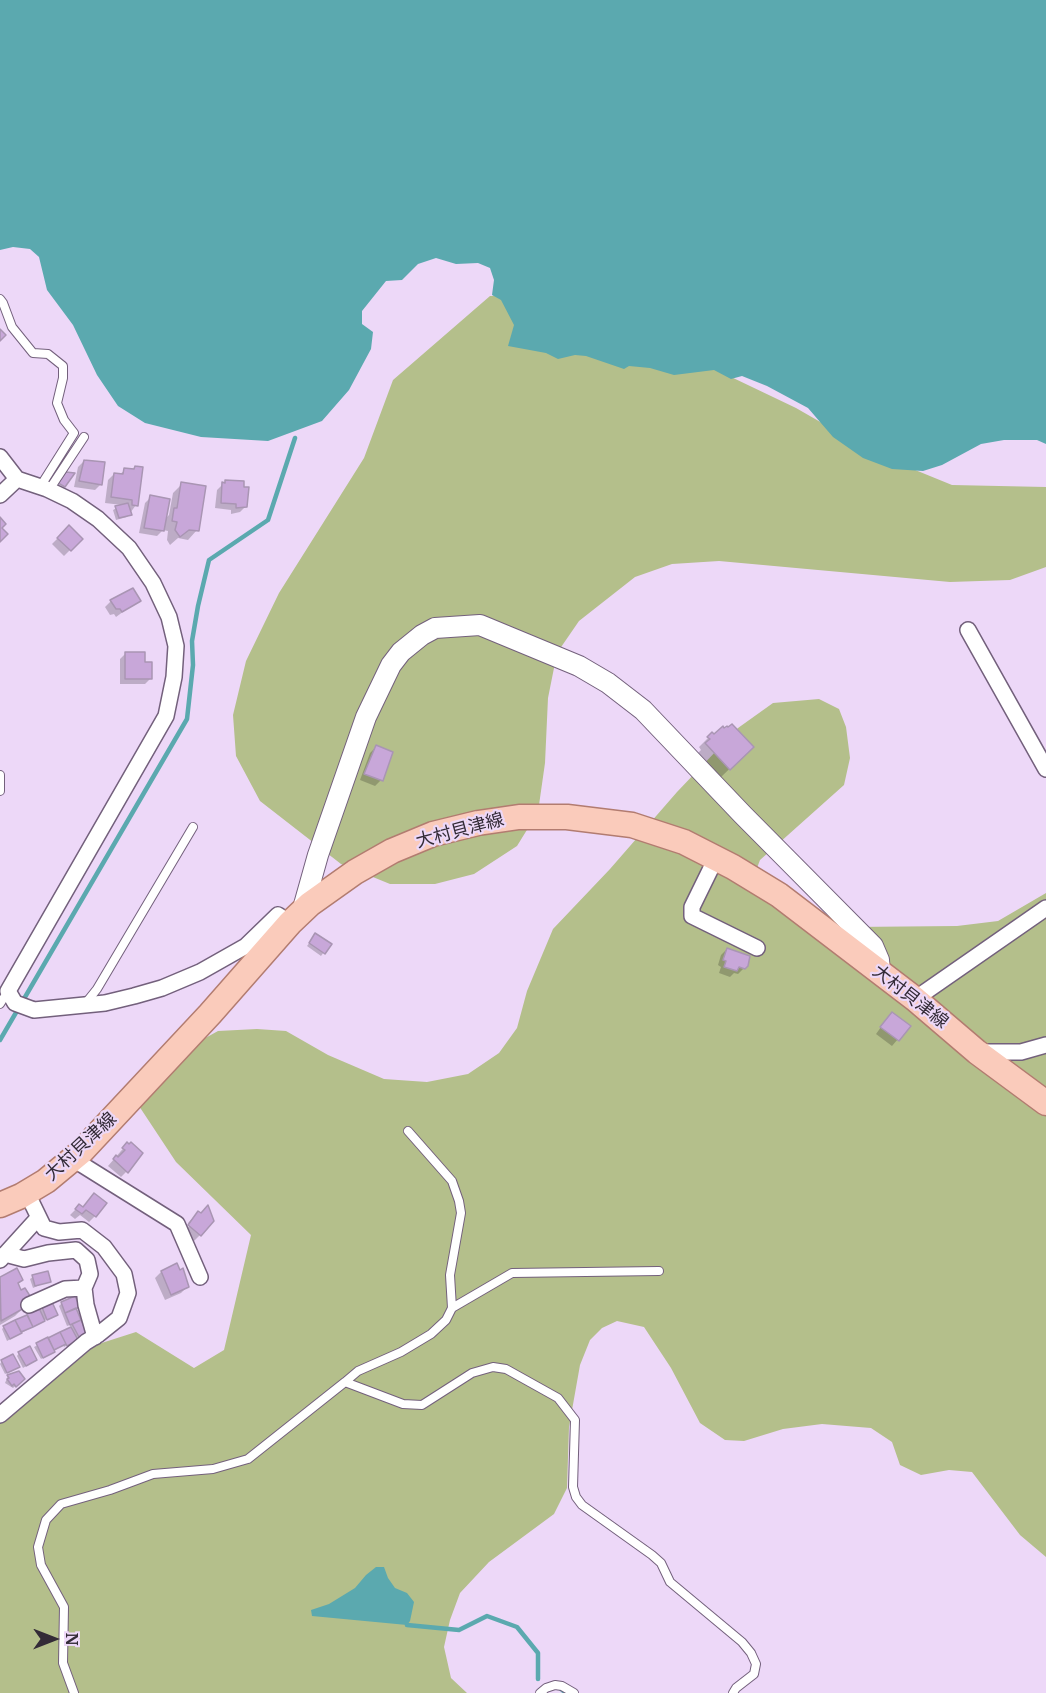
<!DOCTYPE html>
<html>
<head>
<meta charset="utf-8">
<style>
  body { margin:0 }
  #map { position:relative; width:1046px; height:1693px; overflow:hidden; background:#edd8f8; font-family:Merriweather,serif }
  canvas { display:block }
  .north { position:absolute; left:24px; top:1609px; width:60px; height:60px; -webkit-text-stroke:4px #edd8f8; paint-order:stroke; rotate:90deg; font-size:16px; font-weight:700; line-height:24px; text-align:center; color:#332b37 }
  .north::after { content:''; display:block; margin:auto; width:21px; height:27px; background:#332b37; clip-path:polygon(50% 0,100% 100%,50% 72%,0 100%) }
</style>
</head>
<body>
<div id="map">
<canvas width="1046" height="1693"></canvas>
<div class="north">N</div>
</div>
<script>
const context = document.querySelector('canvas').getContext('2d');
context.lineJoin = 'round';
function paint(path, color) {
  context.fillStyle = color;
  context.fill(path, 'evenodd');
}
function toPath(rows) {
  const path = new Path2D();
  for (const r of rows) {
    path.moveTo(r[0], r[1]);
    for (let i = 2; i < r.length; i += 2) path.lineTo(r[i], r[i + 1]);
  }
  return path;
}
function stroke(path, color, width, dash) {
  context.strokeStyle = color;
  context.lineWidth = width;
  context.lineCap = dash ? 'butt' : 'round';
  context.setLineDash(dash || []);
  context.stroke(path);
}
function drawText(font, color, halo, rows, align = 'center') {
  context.font = font + ' Merriweather,"Noto Sans JP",serif';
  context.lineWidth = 4.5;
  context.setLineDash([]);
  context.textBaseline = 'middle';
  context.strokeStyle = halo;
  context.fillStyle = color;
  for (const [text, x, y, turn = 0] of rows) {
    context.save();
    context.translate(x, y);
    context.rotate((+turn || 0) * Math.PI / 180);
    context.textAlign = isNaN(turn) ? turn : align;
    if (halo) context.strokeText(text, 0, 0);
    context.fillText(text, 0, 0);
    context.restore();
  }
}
paint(toPath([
  [490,296,536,296,660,343,796,408,876,454,952,485,1046,487,1046,567,1010,580,950,582,719,561,672,564,635,577,579,621,557,653,548,698,545,763,538,812,517,846,474,874,435,884,390,884,341,864,260,801,236,756,233,715,246,661,279,593,364,458,393,380],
  [819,699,839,709,846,727,850,758,844,785,760,860,754,876,763,899,788,917,852,927,957,926,998,921,1046,893,1046,1557,1020,1535,972,1472,949,1470,921,1475,900,1465,892,1442,871,1428,822,1424,783,1429,744,1441,725,1440,700,1423,671,1368,644,1327,617,1321,602,1328,590,1340,580,1365,569,1427,567,1488,554,1514,489,1562,460,1593,450,1620,444,1647,451,1678,467,1693,0,1693,0,1416,86,1348,136,1332,194,1368,224,1350,251,1235,176,1162,139,1106,180,1052,218,1031,257,1029,286,1031,328,1055,384,1079,427,1082,468,1074,499,1053,517,1028,527,991,553,929,610,869,677,792,738,728,773,703]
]), '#b4bf8b');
paint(toPath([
  [0,0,1046,0,1046,444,1037,440,1004,440,981,444,942,465,923,471,892,469,863,458,833,437,808,408,767,386,742,376,731,379,714,370,674,375,650,368,629,366,624,369,586,356,575,355,558,359,546,353,508,346,514,325,501,300,492,295,494,280,490,268,478,263,456,264,436,258,418,264,402,280,386,281,362,311,362,324,373,332,371,349,349,390,322,421,268,441,201,437,145,423,118,406,97,375,73,325,47,290,39,257,30,249,13,247,0,250],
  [376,1567,384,1567,388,1578,395,1588,407,1593,414,1602,410,1621,407,1625,312,1616,311,1610,329,1604,355,1588,366,1575]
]), '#5ba9af');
paint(toPath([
  [84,461,101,484,95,490,74,487,78,467],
  [135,468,136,505,127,517,116,520,113,510,122,505,105,503,108,480,114,474,119,475,125,470,132,471],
  [226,481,246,506,240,512,231,514,231,510,215,508,217,490],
  [182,484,197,530,188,540,178,538,170,545,167,540,168,531,163,530,157,536,139,533,145,503,151,497,165,519,169,515,173,493],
  [69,527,81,539,64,556,52,544],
  [139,600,116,617,114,614,110,615,105,607,111,601],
  [126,653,144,663,151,678,145,684,120,684,120,659],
  [714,736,752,747,720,778,697,754,701,750,699,747,708,738],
  [376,747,381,780,375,786,360,780,370,753],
  [313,938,329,945,321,956,307,946],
  [727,949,747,965,738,974,734,973,730,977,719,973,721,967,718,965,721,955],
  [886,1020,909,1026,892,1046,876,1034],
  [127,1144,126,1172,121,1177,108,1166],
  [88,1201,95,1216,89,1222,80,1215,75,1219,70,1215,79,1206,82,1209],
  [198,1213,200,1235,194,1241,184,1232,190,1225,188,1223],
  [16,1270,21,1280,17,1284,21,1292,28,1296,22,1302,24,1307,15,1316,0,1325,0,1279],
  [161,1272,187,1287,181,1293,165,1300,155,1278],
  [33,1277,49,1281,33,1288,30,1279],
  [62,1303,78,1307,75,1310,85,1333,75,1339,73,1342,64,1347,63,1345,41,1359,34,1347,71,1328,70,1325,67,1326,59,1306],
  [43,1308,56,1314,7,1341,2,1329,4,1327,38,1310,39,1312],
  [19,1353,36,1360,23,1368,17,1356],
  [2,1361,15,1369,5,1374,0,1364],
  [8,1376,23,1379,13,1388,5,1383]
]), '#0003');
stroke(toPath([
  [0,1040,187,719,193,665,192,641,198,606,209,560,268,520,295,438],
  [407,1625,459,1630,487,1616,517,1627,538,1653,538,1679],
  [561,1689,566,1693]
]), '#5ba9af', 4.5);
const building = toPath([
  [0,329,6,335,0,341,0,329],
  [84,460,105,462,102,485,79,481,84,460],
  [135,466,143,467,138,506,132,505,132,500,111,497,114,473,123,474,124,468,134,469,135,466],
  [66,472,75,473,65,487,58,483,66,472],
  [225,480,244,481,244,487,249,487,247,507,236,508,236,504,221,503,222,482,225,483,225,480],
  [181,482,206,486,199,531,189,530,180,537,175,530,177,522,172,521,174,508,177,508,181,482],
  [150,495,170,499,164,531,144,528,150,495],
  [128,503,132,515,119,518,115,506,128,503],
  [0,517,6,524,2,528,8,534,0,542,0,517],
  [69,525,83,539,71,551,57,538,69,525],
  [133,588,141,601,122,612,120,609,116,609,110,600,133,588],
  [125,652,145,652,145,662,152,662,152,679,125,679,125,652],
  [732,724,754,747,730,770,705,743,710,739,707,737,712,732,714,734,723,726,724,728,727,726,728,727,732,724],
  [376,745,393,752,383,781,364,774,376,745],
  [315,933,332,944,325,954,309,943,315,933],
  [727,948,750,956,748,966,745,969,739,967,737,971,724,967,726,961,723,960,727,948],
  [892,1012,911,1026,899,1041,880,1027,892,1012],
  [127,1142,129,1144,131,1142,143,1153,128,1173,113,1159,116,1155,118,1157,125,1150,122,1148,127,1142],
  [94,1193,107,1203,96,1217,86,1210,82,1214,75,1209,79,1204,83,1207,94,1193],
  [208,1205,214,1221,201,1236,188,1225,198,1211,201,1213,208,1205],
  [177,1263,180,1270,183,1268,189,1287,171,1295,161,1271,177,1263],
  [17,1268,23,1280,18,1283,21,1290,25,1288,30,1296,23,1300,26,1307,1,1321,0,1277,17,1268],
  [48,1271,51,1282,35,1286,32,1275,48,1271],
  [75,1296,80,1307,65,1313,61,1302,75,1296],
  [52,1302,58,1315,47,1320,42,1307,52,1302],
  [39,1308,45,1321,33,1327,27,1314,39,1308],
  [76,1308,81,1320,70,1325,65,1313,76,1308],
  [27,1315,33,1327,21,1332,15,1320,27,1315],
  [15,1320,22,1333,10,1339,3,1326,15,1320],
  [81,1320,87,1333,79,1337,72,1324,81,1320],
  [71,1327,78,1340,67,1346,60,1332,71,1327],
  [60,1332,66,1344,54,1350,48,1338,60,1332],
  [48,1337,55,1352,43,1358,36,1343,48,1337],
  [30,1346,37,1360,26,1366,18,1352,30,1346],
  [13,1354,20,1367,7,1373,1,1360,13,1354],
  [19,1371,25,1379,16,1387,14,1384,12,1386,7,1379,9,1378,7,1375,19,1371]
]);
paint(building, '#c8a7d9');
stroke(building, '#a995b3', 1.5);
const service = toPath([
  [0,299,3,303,12,327,33,353,48,354,63,366,63,378,57,403,64,420,74,433,40,487],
  [49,490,84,437],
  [0,791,0,775],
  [0,1004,8,991],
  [85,1004,97,989,193,827],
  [408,1131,452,1181,459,1201,461,1213,450,1275,452,1308,446,1320,431,1334,401,1352,358,1371,345,1382,403,1404,422,1405,472,1373,493,1367,506,1369,558,1398,575,1420,573,1487,576,1497,582,1505,652,1555,661,1563,670,1582,742,1642,751,1653,756,1664,754,1674,736,1688,733,1693],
  [452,1308,512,1273,659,1271],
  [74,1693,63,1663,64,1607,41,1565,38,1547,46,1520,61,1504,110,1490,153,1474,213,1469,248,1459,345,1382],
  [540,1693,546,1688,555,1685,562,1686,574,1693]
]);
const minor = toPath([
  [0,457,17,479,47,489,72,501,98,519,129,548,153,583,169,617,176,646,174,677,166,716,8,991,15,1003,34,1010,105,1003,134,996,162,988,200,972,246,946,278,915,290,923],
  [0,495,17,479],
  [968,630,1046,769],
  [716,858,692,907,692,916,757,948],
  [915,999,1046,908],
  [978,1052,1021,1052,1046,1045],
  [73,1159,177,1224,200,1277],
  [5,1254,24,1259,48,1253,76,1250,87,1260,90,1274,84,1288,65,1289,29,1305],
  [0,1260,38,1218],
  [84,1288,86,1305,95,1337],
  [0,1415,86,1342,99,1334,119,1318,128,1293,124,1274,104,1247,82,1230,59,1232,44,1228,27,1193]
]);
const tertiary = toPath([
  [302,912,318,855,366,717,391,665,401,652,422,635,435,628,480,625,579,666,608,683,643,710,743,815,873,946,879,960,880,974]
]);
const primary = toPath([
  [0,1205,21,1196,46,1181,81,1152,210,1014,290,923,310,904,355,872,392,851,433,834,478,823,519,817,567,817,632,825,684,842,733,867,779,895,915,999,977,1052,1046,1103]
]);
stroke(service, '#73607c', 10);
stroke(minor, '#73607c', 18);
stroke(tertiary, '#73607c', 22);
stroke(primary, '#b27c70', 27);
stroke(service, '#fff', 8);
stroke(minor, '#fff', 15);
stroke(tertiary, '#fff', 20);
stroke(primary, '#facbbb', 24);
drawText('18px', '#332b37', '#edd8f8', [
  ["大村貝津線",460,831,-15],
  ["大村貝津線",910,997,38],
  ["大村貝津線",81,1147,-43]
]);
</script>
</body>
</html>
